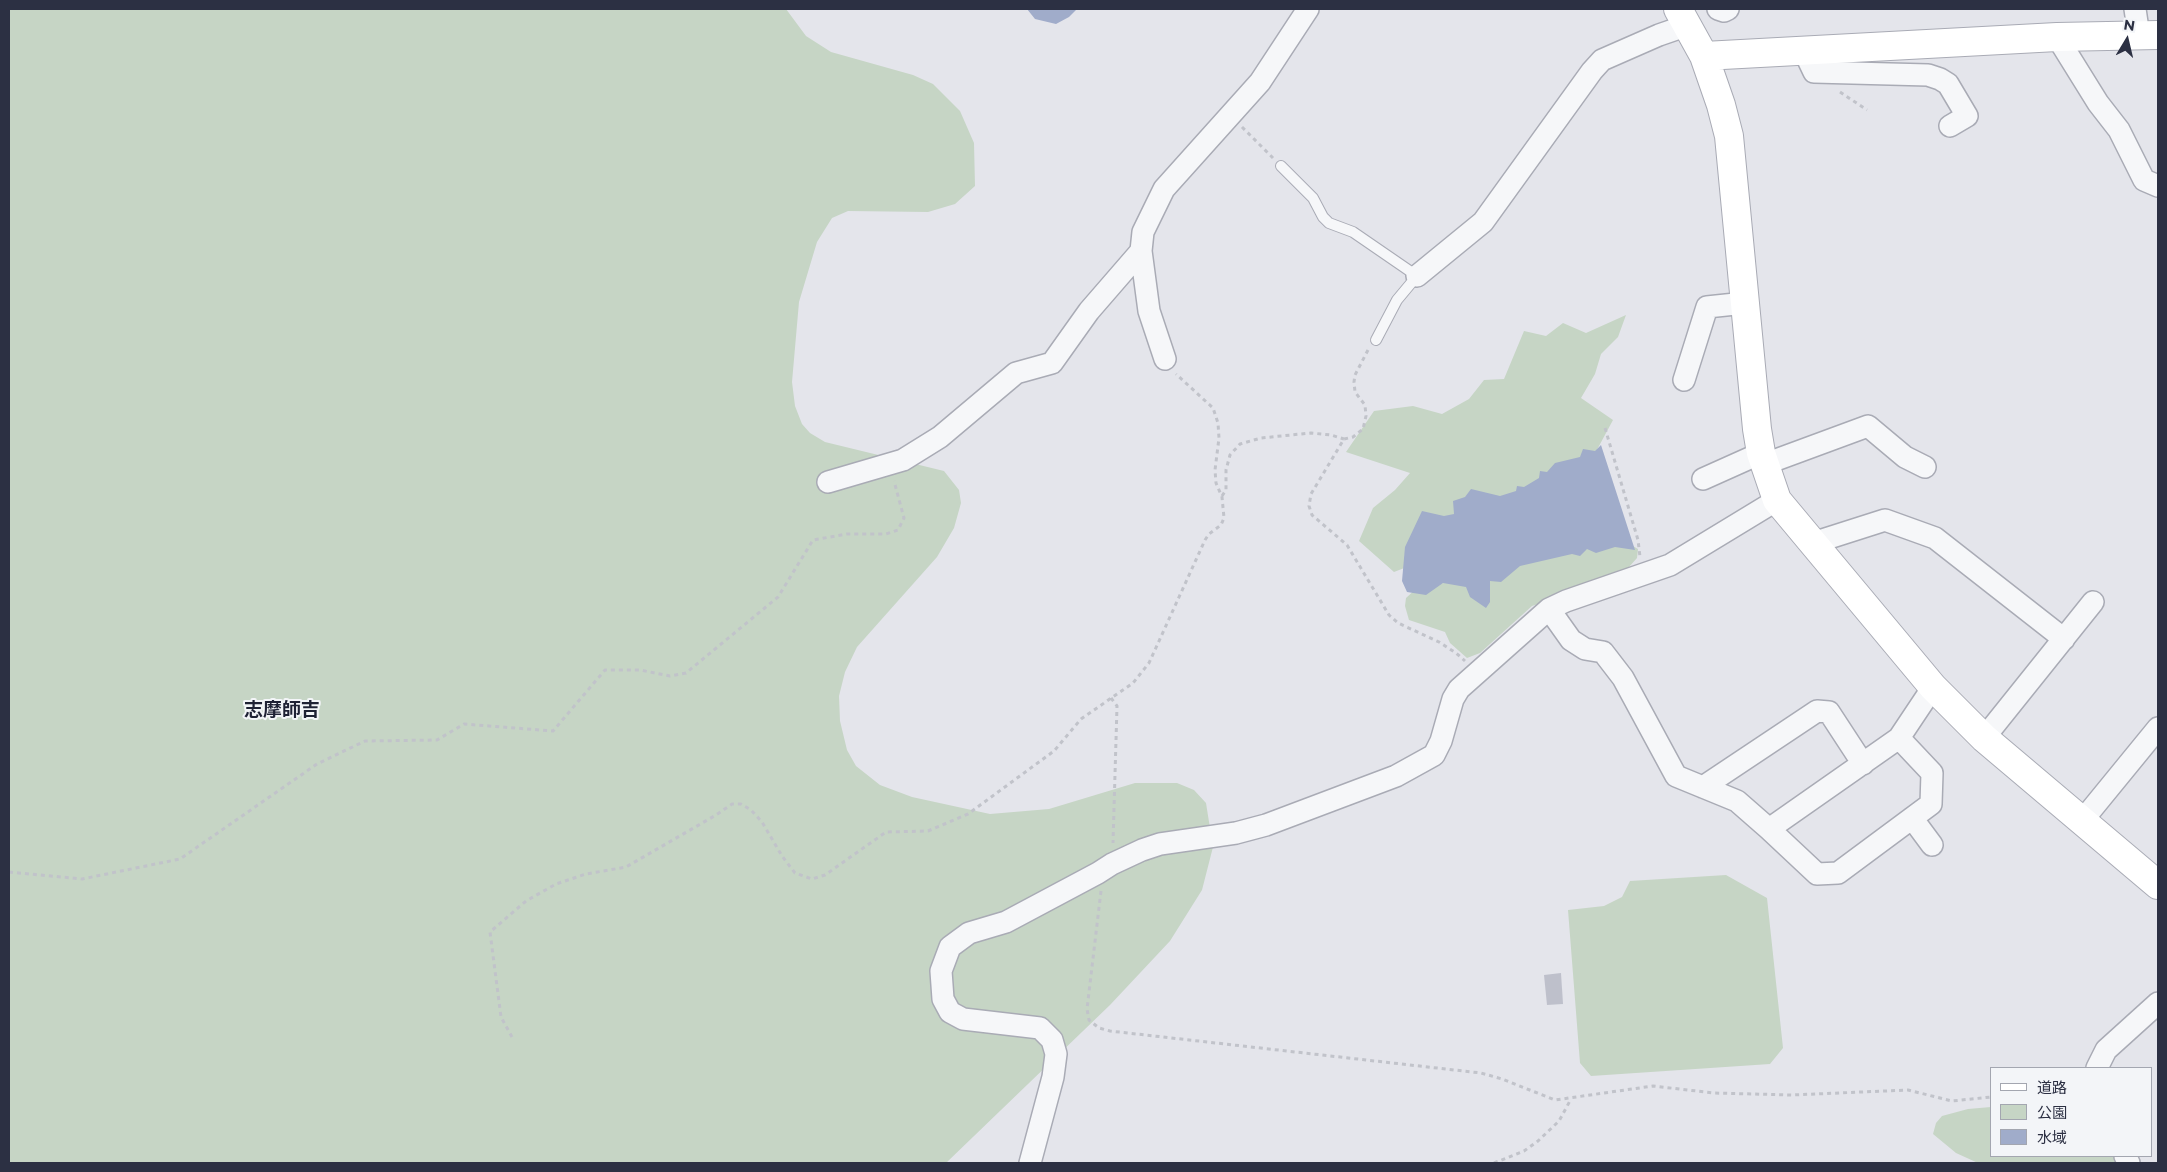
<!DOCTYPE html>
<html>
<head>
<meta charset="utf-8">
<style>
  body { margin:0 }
  #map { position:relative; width:2167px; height:1172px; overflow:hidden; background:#e4e5eb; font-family:Montserrat,"Noto Sans JP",sans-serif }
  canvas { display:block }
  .frame { position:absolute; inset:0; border:10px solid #2c3043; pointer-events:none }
  .legend { position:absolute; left:1990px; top:1067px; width:162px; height:90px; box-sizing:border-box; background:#f3f5f8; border:1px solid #a3a6b0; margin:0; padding:6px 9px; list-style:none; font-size:15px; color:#2c3043 }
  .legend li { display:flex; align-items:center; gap:10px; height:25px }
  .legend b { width:25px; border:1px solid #a3a6b0 }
  .north { position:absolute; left:2102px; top:15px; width:50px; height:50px; -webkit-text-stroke:4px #f3f5f8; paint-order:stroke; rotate:9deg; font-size:14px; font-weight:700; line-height:20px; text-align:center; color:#2c3043 }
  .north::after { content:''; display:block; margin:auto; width:18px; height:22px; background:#2c3043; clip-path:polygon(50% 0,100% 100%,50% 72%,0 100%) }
</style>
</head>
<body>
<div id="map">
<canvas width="2167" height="1172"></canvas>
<div class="frame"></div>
<ul class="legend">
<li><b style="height:6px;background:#fff"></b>道路</li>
<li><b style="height:14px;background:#c6d5c5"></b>公園</li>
<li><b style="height:14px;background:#a0acca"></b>水域</li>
</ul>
<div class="north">N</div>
</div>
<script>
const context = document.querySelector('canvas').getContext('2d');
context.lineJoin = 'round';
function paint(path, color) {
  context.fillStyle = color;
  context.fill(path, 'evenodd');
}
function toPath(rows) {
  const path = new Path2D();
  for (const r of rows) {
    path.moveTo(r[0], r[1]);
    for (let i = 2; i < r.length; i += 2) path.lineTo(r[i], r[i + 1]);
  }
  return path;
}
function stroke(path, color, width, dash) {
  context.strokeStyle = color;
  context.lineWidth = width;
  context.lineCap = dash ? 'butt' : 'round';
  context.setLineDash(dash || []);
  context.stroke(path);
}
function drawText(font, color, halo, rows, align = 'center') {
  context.font = font + ' Montserrat,"Noto Sans JP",sans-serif';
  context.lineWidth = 4;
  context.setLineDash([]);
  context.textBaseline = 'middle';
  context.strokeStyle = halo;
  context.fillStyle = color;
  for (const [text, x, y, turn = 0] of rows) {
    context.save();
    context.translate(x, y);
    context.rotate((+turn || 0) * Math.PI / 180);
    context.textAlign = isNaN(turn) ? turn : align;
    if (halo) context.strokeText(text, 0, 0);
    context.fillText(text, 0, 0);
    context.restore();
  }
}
paint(toPath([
  [9,9,786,9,806,36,831,52,913,75,933,84,960,111,974,143,975,186,955,204,928,212,848,211,832,218,817,242,799,302,792,382,795,406,802,424,810,433,825,442,944,471,959,490,961,503,954,528,937,557,857,647,845,672,839,696,840,721,847,750,856,766,880,785,912,797,990,814,1049,809,1135,783,1177,783,1194,790,1206,803,1213,847,1202,890,1170,941,1110,1005,946,1163,9,1163],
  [1626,315,1618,337,1601,354,1595,374,1581,398,1613,420,1592,459,1412,565,1394,572,1359,541,1373,508,1395,490,1410,473,1346,452,1374,411,1413,406,1442,414,1469,399,1484,380,1504,379,1524,331,1546,336,1563,323,1586,333],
  [1626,542,1638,549,1637,558,1620,577,1532,606,1480,653,1467,658,1450,643,1445,632,1409,620,1405,606,1406,598,1418,587,1489,576,1552,552],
  [1726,875,1767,898,1783,1048,1770,1064,1591,1076,1580,1063,1568,910,1604,906,1622,897,1630,881],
  [1991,1107,1991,1156,2114,1156,2117,1163,1978,1163,1956,1153,1933,1134,1936,1123,1942,1116,1968,1109]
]), '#c6d5c5');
paint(toPath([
  [1027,9,1077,9,1069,17,1056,24,1035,19],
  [1601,445,1635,550,1615,547,1596,553,1587,549,1580,556,1572,554,1520,566,1501,582,1490,581,1490,602,1486,608,1470,597,1466,587,1443,583,1426,595,1407,592,1402,581,1405,547,1422,511,1444,516,1454,514,1453,501,1465,497,1471,489,1500,496,1516,491,1517,486,1524,487,1539,478,1540,471,1547,472,1555,463,1580,457,1583,449,1595,451]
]), '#a0acca');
paint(toPath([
  [1561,973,1563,1004,1547,1005,1544,975]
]), '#bec0cb');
const lane = toPath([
  [1281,166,1313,198,1323,217,1329,223,1353,232,1417,276,1397,300,1376,340]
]);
const street = toPath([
  [1718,9,1724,11,1728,9],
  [2135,9,2139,36],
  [2057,37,2098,103,2119,130,2144,180,2158,186],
  [1804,51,1814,72,1928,75,1940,79,1948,84,1967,116,1950,126],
  [1417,276,1483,222,1592,71,1602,60,1659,35,1688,25],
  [1165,359,1149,311,1141,251,1143,232,1164,189,1260,82,1308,9],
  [1684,380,1707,307,1745,303],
  [1765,464,1868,426,1905,457,1925,467],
  [1703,479,1761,453],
  [828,482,903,460,940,437,1016,373,1052,363,1089,311,1141,251],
  [1813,543,1885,520,1935,538,2064,639],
  [1549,609,1571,640,1585,649,1603,652,1623,678,1676,776,1737,801,1769,829,1899,738,1933,687],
  [1984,738,2093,602],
  [1703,787,1817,711,1829,712,1863,764],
  [1912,818,1932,845],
  [2082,821,2158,728],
  [1769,829,1817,874,1838,873,1931,804,1932,773,1899,738],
  [2097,1068,2106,1050,2158,1003],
  [2125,1156,2129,1163],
  [1030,1163,1053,1077,1056,1054,1052,1040,1040,1028,963,1019,950,1012,943,999,941,971,950,947,969,933,1006,922,1098,873,1112,864,1142,850,1160,844,1236,833,1266,825,1396,776,1434,755,1441,741,1453,699,1459,689,1549,609,1566,601,1670,565,1777,500]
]);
const secondary = toPath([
  [1678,9,1704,56,1721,105,1729,136,1757,429,1761,453,1777,500,1933,687,1984,738,2158,885],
  [1704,56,2057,37,2158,35]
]);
stroke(lane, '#a9abb5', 12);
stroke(street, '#a9abb5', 24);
stroke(secondary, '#a9abb5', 30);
stroke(toPath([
  [1840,92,1867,110],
  [1242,127,1273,158],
  [1368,350,1355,375,1354,382,1355,392,1365,405,1366,416,1363,429,1353,437,1344,439,1311,494,1309,506,1312,515,1347,545,1389,615,1398,623,1439,642,1456,653,1465,661],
  [1605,428,1638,540,1640,557],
  [1222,496,1226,490,1226,470,1230,455,1240,444,1261,438,1311,433,1331,435,1344,439],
  [1111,698,1117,706,1113,843],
  [9,872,82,879,180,859,317,764,365,741,437,740,464,724,553,731,605,670,640,670,670,676,686,673,778,597,813,540,847,534,886,534,898,530,904,518,894,481],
  [1101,891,1087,1009,1089,1020,1099,1028,1110,1031,1481,1073,1502,1079,1555,1100,1653,1086,1714,1093,1792,1095,1908,1090,1952,1101,1991,1097],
  [512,1037,501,1017,490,932,526,901,556,884,586,874,626,867,716,815,732,804,741,804,751,810,762,822,782,856,795,873,812,879,825,875,886,832,928,831,968,814,1054,751,1081,719,1133,683,1149,663,1205,540,1209,534,1221,525,1224,518,1222,497,1216,483,1215,470,1219,438,1218,423,1213,408,1176,374],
  [1494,1163,1524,1151,1538,1141,1559,1121,1571,1099]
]), '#c1c3ca', 3, [4, 4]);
stroke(lane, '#f6f7f9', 10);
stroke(street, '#f6f7f9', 21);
stroke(secondary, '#fff', 28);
drawText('bold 19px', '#1e2134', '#f3f5f8', [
  ["志摩師吉",282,710]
]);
</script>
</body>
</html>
